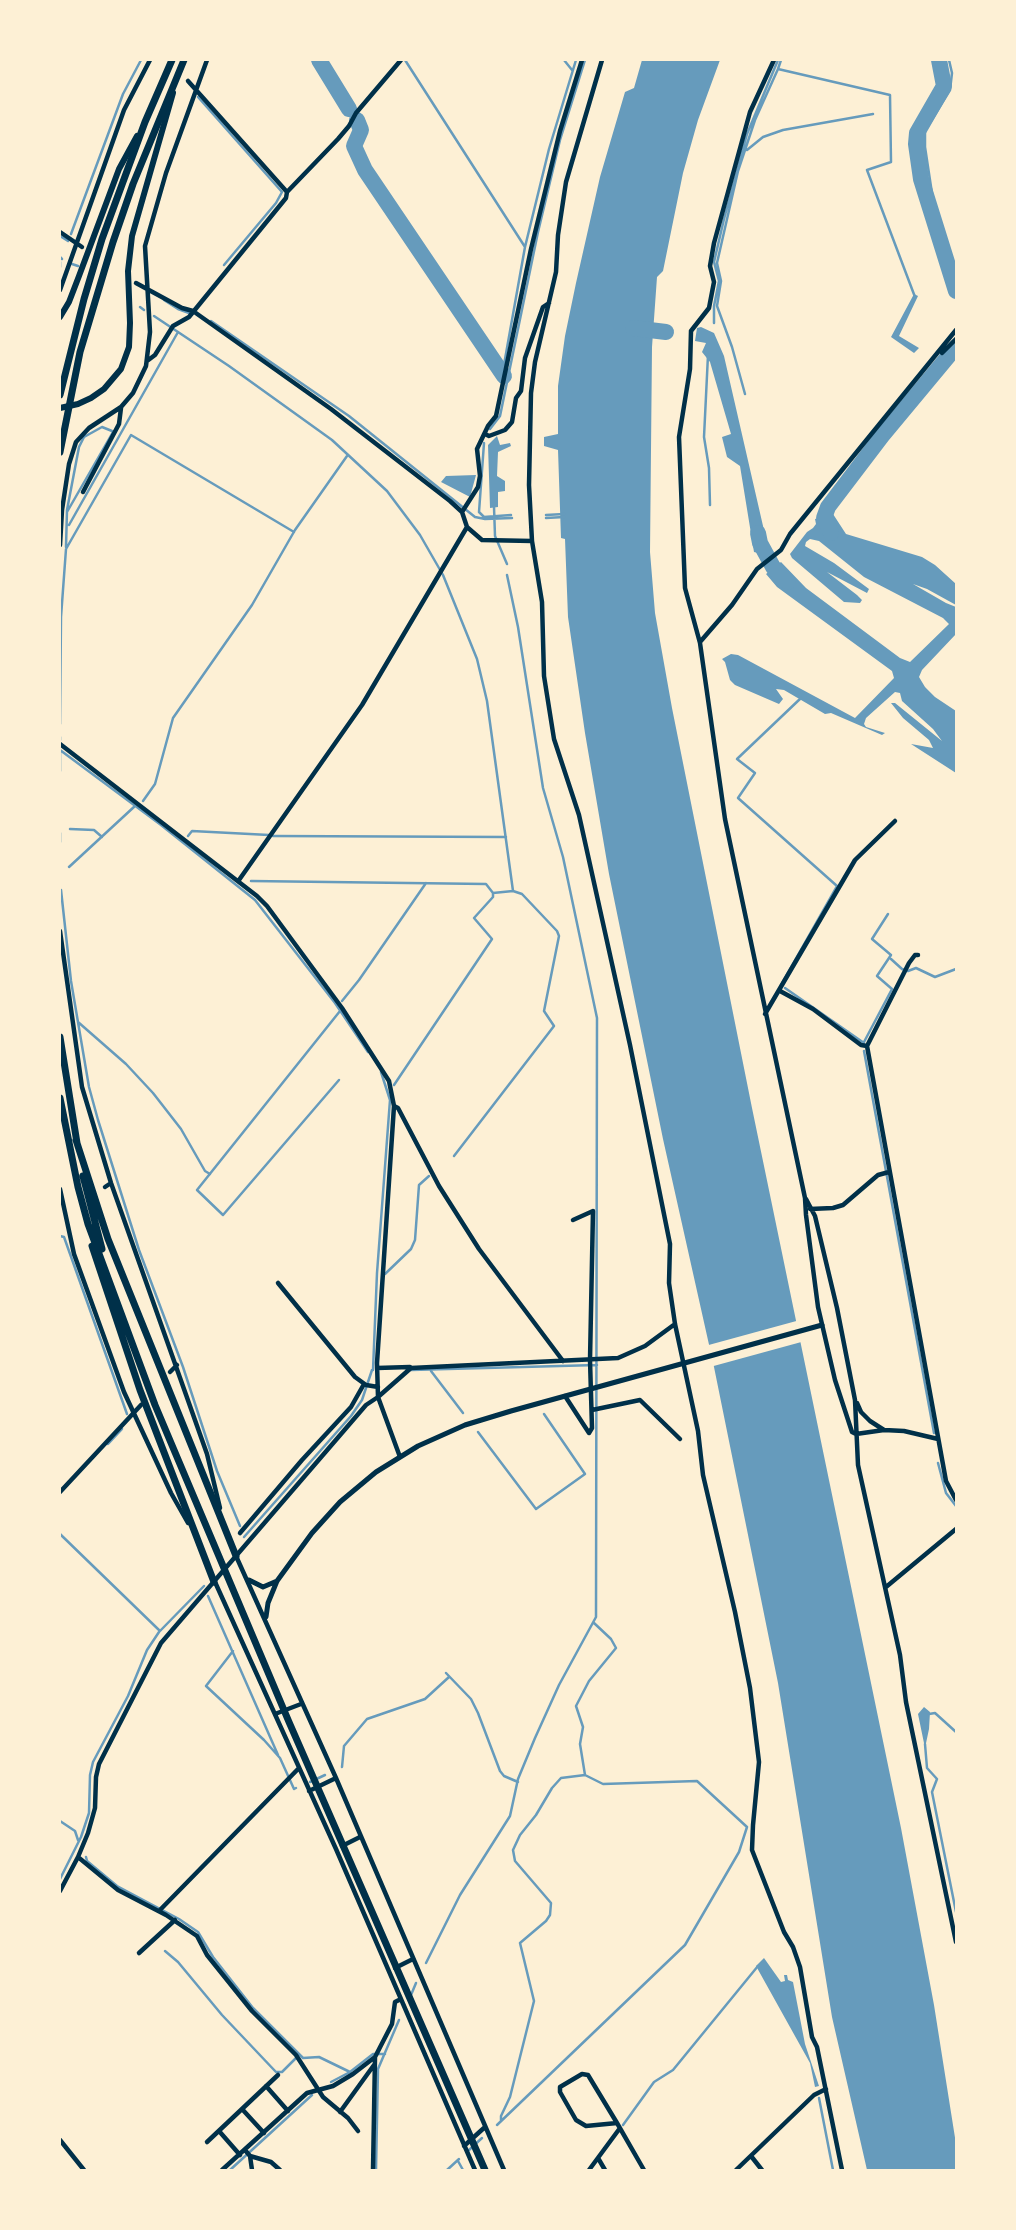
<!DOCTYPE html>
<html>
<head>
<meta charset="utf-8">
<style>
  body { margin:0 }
  #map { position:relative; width:1016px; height:2230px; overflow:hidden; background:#fdf0d5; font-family:Roboto,sans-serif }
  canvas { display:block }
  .frame { position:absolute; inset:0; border:61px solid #fdf0d5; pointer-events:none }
</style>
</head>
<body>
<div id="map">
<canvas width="1016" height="2230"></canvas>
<div class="frame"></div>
</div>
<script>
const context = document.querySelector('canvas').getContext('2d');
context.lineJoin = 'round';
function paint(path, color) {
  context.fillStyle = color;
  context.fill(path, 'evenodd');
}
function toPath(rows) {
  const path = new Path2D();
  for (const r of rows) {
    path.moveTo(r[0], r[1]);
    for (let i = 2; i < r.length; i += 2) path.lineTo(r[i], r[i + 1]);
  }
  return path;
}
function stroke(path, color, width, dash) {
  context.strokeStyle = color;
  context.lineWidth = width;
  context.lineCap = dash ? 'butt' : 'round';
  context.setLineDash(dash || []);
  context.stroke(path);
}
paint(toPath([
  [642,60,720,60,698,120,683,173,663,271,657,277,652,347,650,552,655,613,672,708,752,1108,901,1828,934,2005,956,2144,956,2170,867,2170,832,2017,778,1683,714,1367,663,1139,609,874,585,733,568,617,565,539,561,538,558,450,544,446,544,437,558,434,558,386,565,336,576,283,600,177,625,92,634,88],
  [914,294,918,296,899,336,919,348,914,353,891,337],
  [701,327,714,333,724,356,766,539,767,552,762,554,754,552,740,466,727,457,722,437,731,434,710,362,702,352,706,343,695,341,697,328],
  [497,436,500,445,510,443,511,446,498,452,497,476,505,481,505,491,498,492,498,507,490,508,488,445],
  [476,475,470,497,441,482,446,476],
  [833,514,846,534,922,557,935,565,956,584,956,605,927,589,913,584,946,603,956,607,956,634,922,670,919,677,925,687,935,697,956,711,956,773,911,744,933,748,929,740,903,718,891,703,895,703,942,741,933,729,902,701,900,693,895,692,866,718,864,724,866,727,885,733,882,735,831,713,825,714,784,690,776,689,783,699,779,704,735,685,730,680,725,662,722,659,731,654,738,655,855,718,894,678,892,671,777,587,766,574,781,562,806,588,900,658,910,662,949,624,943,618,864,577,819,541,810,539,806,542,805,546,834,563,869,589,867,593,827,572,857,595,862,600,860,603,844,602,792,558,790,554,807,532,813,528,816,524,815,519],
  [924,1707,930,1712,929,1729,925,1748,918,1714],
  [764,1958,781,1982,785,1981,784,1975,787,1975,788,1980,793,1982,805,2044,819,2086,815,2087,810,2063,756,1966]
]), '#669bbc');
paint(toPath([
  [800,1320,805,1341,710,1367,705,1346]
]), '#fdf0d5');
stroke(toPath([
  [405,60,525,247,502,376],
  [564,60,572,70],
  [949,60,952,73,950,90,925,131,925,147,933,200,956,273],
  [778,69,781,60],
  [198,97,282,192,276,203,224,265],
  [747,150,763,137,783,130,873,114],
  [71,234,123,94,141,60],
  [60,236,68,241],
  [525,247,549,149,576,60],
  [60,257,62,259],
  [60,262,60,267],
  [72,264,78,266],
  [164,300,178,309,189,313],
  [140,307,144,310],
  [154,316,229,366,332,440,387,491,420,535,443,575,477,659,487,701,513,891,522,894,557,931,559,936,544,1011,554,1026,454,1156],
  [211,321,349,416,475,517,485,519,512,518],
  [714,323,714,306,719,281,714,262,724,219,747,134,778,60],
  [708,355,704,437,709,468,710,505],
  [745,394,732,347,717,306,721,281,717,263,738,171,755,120,778,69,890,95,891,162,867,170,915,297],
  [490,429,500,416,538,232,560,140,585,60],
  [484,443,479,512,484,517,511,515],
  [494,507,495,536,507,564],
  [67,512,113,432],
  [546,515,564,514],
  [546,518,564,517],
  [69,525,178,332],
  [66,547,67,510,79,447,84,437,102,427,112,431],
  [60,724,61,617,66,549,131,435,294,532],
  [60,737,60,740],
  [60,750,161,825,255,900,335,1003,368,1052],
  [60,771,60,750],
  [143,801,155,784,173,718,252,605,295,530,347,456],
  [70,829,94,830,102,837],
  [60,833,60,842],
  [188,836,192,831,269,835],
  [273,836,506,837],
  [69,867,135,806],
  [251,881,486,884,493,893,513,891],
  [61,890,71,981,89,1087,98,1120,139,1250,183,1367,217,1471,240,1526],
  [891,959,902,969,908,971,916,968,935,977,956,969],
  [781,985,837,886,738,798,755,773,737,759,801,698],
  [785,988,864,1043],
  [342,1001,359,980,426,883],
  [78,1022,126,1064,153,1093,181,1129,205,1171,210,1174],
  [864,1042,892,989,877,976,891,955,872,939,888,914],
  [864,1051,934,1433],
  [339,1080,223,1215,197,1190,340,1011],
  [394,1085,492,939,474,918,493,897,493,893],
  [60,1236,64,1237,127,1414],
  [385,1274,411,1249,415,1240,419,1185,429,1176],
  [373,1370,377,1273,390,1100,381,1072],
  [411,1370,597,1365],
  [431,1371,463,1413],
  [478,1432,536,1509,585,1474,544,1414],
  [108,1444,122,1429],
  [938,1463,946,1493,956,1506],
  [60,1534,160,1631],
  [244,1537,351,1416,362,1400,372,1370],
  [208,1596,278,1755],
  [233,1651,206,1686,264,1740,280,1758,294,1789,296,1788],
  [446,1673,471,1699,478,1713,500,1771,504,1776,518,1782],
  [929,1714,935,1713,956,1732],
  [925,1744,927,1768,937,1779,932,1792,956,1912],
  [342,1767,344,1746,367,1719,425,1699,449,1677],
  [310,1782,325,1775],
  [60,1821,75,1831,78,1840],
  [86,1857,87,1861,117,1886,179,1919,198,1932,213,1957,253,2008,303,2058,319,2057,350,2072],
  [60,1879,81,1837,89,1813,90,1775,93,1762,128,1696,147,1650,159,1632,204,1586],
  [165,1951,178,1962,222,2015,276,2072,282,2072,296,2058],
  [426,1963,460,1895,510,1816,518,1779,535,1738,559,1685,596,1617,597,1018,563,857,543,788,518,627,507,575],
  [411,1995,416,1983],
  [331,2082,350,2072,373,2054,385,2054],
  [819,2098,833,2170],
  [501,2120,501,2116,510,2097,534,2001,520,1943,546,1921,550,1915,551,1903,515,1861,513,1850,520,1835,536,1815,552,1788,561,1778,585,1775],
  [497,2125,685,1945,739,1852,747,1827,697,1781,603,1784,585,1775,580,1744,583,1727,576,1706,589,1681,616,1648,611,1639,594,1623],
  [623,2125,654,2082,673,2070,758,1966],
  [469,2150,482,2138],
  [458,2161,463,2170],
  [230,2170,312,2095],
  [376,2170,378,2069,399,2020],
  [447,2170,459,2159]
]), '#669bbc', 2.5);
stroke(toPath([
  [319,60,349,109],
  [939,60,944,86,917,133,916,144,921,179,956,291],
  [357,120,361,130,354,146,365,170,504,376],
  [633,328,666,332],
  [758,533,760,543,773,567,788,582],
  [831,533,824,518,828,507,882,436,956,347]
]), '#669bbc', 16);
stroke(toPath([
  [602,60,566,182,558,235,556,272,535,362,531,393,529,485,532,541,542,602,544,676,554,739,579,815,630,1045,670,1244,669,1283,675,1324,698,1431,703,1475,735,1612,750,1688,759,1762,753,1825,752,1850,784,1932,793,1947,800,1967,812,2037,817,2047,842,2170],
  [774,60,750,112,714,243,710,266,714,282,709,308,691,331,690,369,679,437,685,588,700,643,725,819,805,1198,806,1215,818,1307,835,1380,852,1432,856,1434,884,1430],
  [188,81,287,192],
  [60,232,82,247],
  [136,283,182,308,193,311,331,409,450,501,462,512,467,527,482,540,532,541],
  [60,290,124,110,150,60],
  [942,353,956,339],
  [147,361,155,355,173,326,189,317,286,198,287,192,338,139,349,126,356,113,401,60],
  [485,434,489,436,505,430,512,422,516,398,521,391,525,358,543,307,549,303],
  [83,492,119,424,121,408],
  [462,512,478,487,480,476,477,449,488,426,496,416,531,249,560,131,582,60],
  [60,545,62,510,69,464,76,442,89,428,121,407,133,393,146,366,150,332,145,246,166,173,207,60],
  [700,642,732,605,757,569,781,550,790,534,956,330],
  [60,744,257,896,267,906,342,1008,389,1081,394,1106,377,1363,378,1397,400,1457],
  [239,880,362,705,467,527],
  [60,931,82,1087,111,1183,207,1454,220,1508],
  [918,955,915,955,909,963,867,1046,946,1481,956,1500],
  [780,991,813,1009,861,1045,867,1046],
  [765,1014,855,860,895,821],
  [394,1106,398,1108,439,1186,479,1249,563,1361],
  [105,1187,111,1183],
  [60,1189,74,1254,124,1392,171,1493,188,1523],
  [806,1199,815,1216,837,1308,855,1400,858,1465,900,1655,906,1702,956,1942],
  [810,1209,833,1208,843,1205,878,1175,889,1172],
  [278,1283,355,1377,366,1385,378,1387],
  [377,1368,410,1367],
  [170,1372,177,1365],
  [565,1396,589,1433,592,1428,590,1360,593,1211,573,1220],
  [857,1403,861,1412,870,1421,884,1430,904,1431,938,1439],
  [592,1410,640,1400,680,1439],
  [60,1492,141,1405],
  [240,1533,302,1460,351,1407,364,1384],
  [236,1556,336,1778,504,2170],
  [215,1582,336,1849,475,2170],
  [886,1587,956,1529],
  [275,1714,301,1704],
  [309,1791,336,1778],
  [342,1846,360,1837],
  [78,1857,118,1890,166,1915,197,1936,207,1955,252,2011,296,2055,323,2097,348,2118,358,2131],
  [60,1891,78,1857,88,1833,95,1808,96,1777,99,1764,161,1643,366,1405,378,1397,411,1368,618,1358,645,1346,675,1324],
  [159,1911,299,1768],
  [139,1953,175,1920],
  [395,1968,413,1959],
  [266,2086,288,2111],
  [242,2109,264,2133],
  [340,2112,374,2065],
  [617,2123,586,2126,576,2120,560,2092,560,2087,582,2074,588,2075,617,2123,644,2170],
  [219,2131,240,2155],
  [60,2140,84,2170],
  [207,2142,278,2075],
  [464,2146,485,2127],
  [245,2150,250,2156,252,2170],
  [250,2156,271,2162,280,2170],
  [751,2156,762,2170],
  [598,2158,605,2170],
  [222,2170,307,2093,333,2086,353,2074,375,2057,392,2024,395,2002,401,1999],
  [373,2170,375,2057],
  [589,2170,620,2128],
  [736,2170,814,2095,826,2089]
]), '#003049', 4.5);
stroke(toPath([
  [249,1580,263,1587,277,1581],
  [266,1617,268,1603,277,1581,312,1533,340,1502,376,1472,418,1446,465,1425,511,1411,822,1325]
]), '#003049', 5);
stroke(toPath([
  [60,317,69,302,79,276,119,169,137,136],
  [60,408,78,404,91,398,104,389,121,369,129,347,130,323,128,271,132,236,173,93]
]), '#003049', 6);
stroke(toPath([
  [60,395,84,299,102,239,145,122,172,60],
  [60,452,80,352,113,242,133,184,184,60],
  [60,1037,77,1143],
  [60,1098,78,1187,88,1224,155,1405,289,1722,485,2170],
  [76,1140,108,1239,236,1556],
  [83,1176,102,1249],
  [92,1246,140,1390,214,1582]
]), '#003049', 7);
</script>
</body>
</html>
